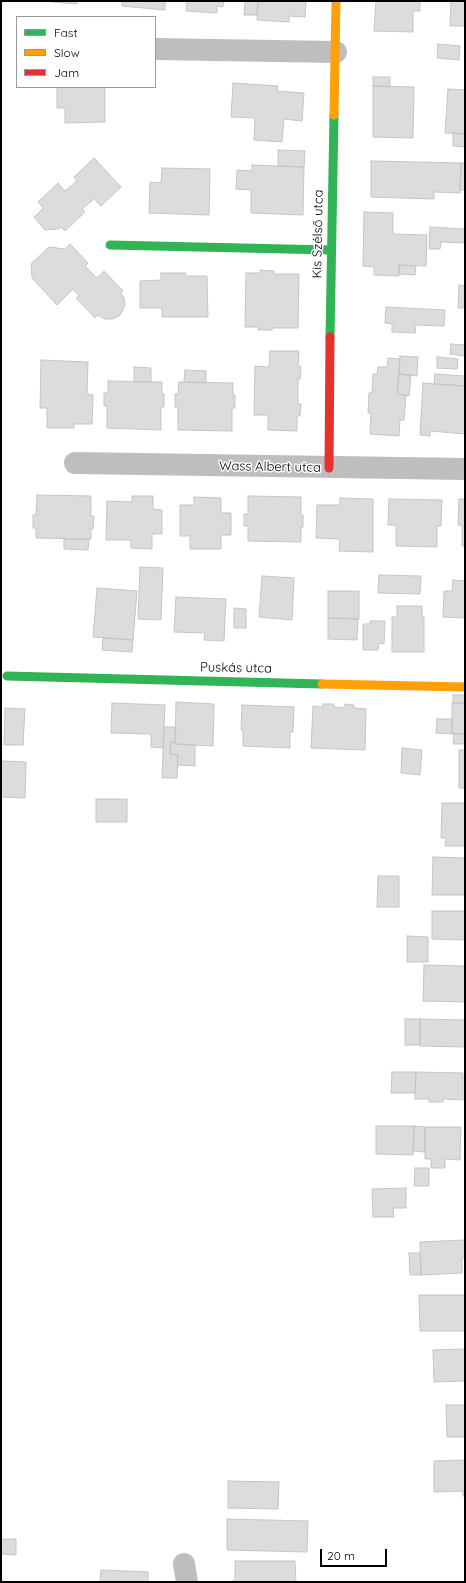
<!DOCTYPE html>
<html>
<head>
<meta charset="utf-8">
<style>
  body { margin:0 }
  #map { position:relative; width:466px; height:1583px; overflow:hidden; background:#fff; font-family:Quicksand,sans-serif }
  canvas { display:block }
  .frame { position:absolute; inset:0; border:2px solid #000; pointer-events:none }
  .legend { position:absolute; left:16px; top:16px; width:140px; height:72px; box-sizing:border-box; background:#fff; border:1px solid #999; margin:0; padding:5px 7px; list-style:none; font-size:12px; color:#000 }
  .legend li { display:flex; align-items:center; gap:8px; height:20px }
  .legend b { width:20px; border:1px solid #999 }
  .scale { position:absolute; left:320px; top:1549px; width:67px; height:18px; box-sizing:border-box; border:2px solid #000; border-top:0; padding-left:5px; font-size:12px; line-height:14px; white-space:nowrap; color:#000; -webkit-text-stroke:3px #fff; paint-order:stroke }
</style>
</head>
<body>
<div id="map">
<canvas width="466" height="1583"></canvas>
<div class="frame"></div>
<ul class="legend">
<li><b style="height:5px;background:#30b455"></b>Fast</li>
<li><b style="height:5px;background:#ff9f0a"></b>Slow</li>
<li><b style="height:5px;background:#e5322d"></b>Jam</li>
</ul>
<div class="scale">20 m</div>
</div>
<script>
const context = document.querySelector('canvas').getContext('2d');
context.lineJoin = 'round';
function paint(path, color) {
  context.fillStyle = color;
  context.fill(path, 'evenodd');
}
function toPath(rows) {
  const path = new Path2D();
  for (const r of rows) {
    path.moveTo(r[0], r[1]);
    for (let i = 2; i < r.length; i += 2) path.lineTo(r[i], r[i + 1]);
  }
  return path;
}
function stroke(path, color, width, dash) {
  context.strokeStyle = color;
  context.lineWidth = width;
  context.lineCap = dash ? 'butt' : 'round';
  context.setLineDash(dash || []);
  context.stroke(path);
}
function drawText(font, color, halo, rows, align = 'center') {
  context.font = font + ' Quicksand,sans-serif';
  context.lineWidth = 3;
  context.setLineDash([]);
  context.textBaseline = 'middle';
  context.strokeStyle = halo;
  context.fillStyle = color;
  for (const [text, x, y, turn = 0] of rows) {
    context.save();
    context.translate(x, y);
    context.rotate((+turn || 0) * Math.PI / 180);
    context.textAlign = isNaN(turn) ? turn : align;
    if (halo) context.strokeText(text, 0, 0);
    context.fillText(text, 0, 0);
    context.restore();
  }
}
const building = toPath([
  [53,1,77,1,77,4,52,2,53,1],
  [122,1,165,1,165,10,122,6,122,1],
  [182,1,224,1,223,7,217,6,217,13,186,11,187,1,182,1],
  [245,1,258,1,257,15,244,15,245,1],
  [258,1,306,1,305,17,289,16,289,22,257,20,258,1],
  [376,1,420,1,420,11,413,11,413,32,374,31,376,1],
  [451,1,465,1,465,26,450,26,451,1],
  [438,44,460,46,459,60,437,58,438,44],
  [373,77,390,77,390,87,373,86,373,77],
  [233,83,278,86,277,91,304,93,302,121,284,119,282,142,254,140,255,118,231,117,233,83],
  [373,86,414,87,413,138,373,137,373,86],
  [57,87,105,87,105,122,65,123,65,108,57,108,57,87],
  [448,89,465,90,465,134,445,133,448,89],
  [453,133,465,134,465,147,453,146,453,133],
  [278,150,305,151,304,167,278,166,278,150],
  [94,158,121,187,101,206,94,199,82,209,85,212,65,231,61,227,58,229,45,230,34,217,43,208,38,202,58,183,65,191,77,181,74,177,94,158],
  [371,161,461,163,460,193,434,192,434,199,371,197,371,161],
  [461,163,465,163,465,190,460,190,461,163],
  [252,165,304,167,303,215,251,213,251,190,236,189,237,170,252,171,252,165],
  [162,168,210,169,209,215,149,213,150,182,161,183,162,168],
  [364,212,393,213,393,234,427,235,426,266,399,265,399,276,374,275,374,267,363,266,364,212],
  [430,227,465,229,465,243,441,242,440,249,429,249,430,227],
  [70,244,88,263,85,266,97,278,104,271,123,291,121,293,124,298,125,304,123,310,120,315,113,319,105,319,97,315,95,318,76,298,79,296,73,289,57,305,32,278,31,264,49,247,65,249,70,244],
  [399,265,416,266,415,275,399,274,399,265],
  [260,270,274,271,274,274,299,274,298,328,272,328,272,330,258,330,259,327,245,327,246,273,260,273,260,270],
  [161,273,186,273,185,276,207,276,208,317,162,317,162,308,140,308,140,281,161,280,161,273],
  [459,285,465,286,465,308,458,308,459,285],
  [386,307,445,310,444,326,416,325,415,333,392,332,392,324,385,323,386,307],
  [451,344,465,345,465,356,450,354,451,344],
  [270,351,299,351,298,367,301,366,300,379,298,379,298,404,301,404,300,416,297,416,297,431,268,430,268,415,254,415,255,366,269,367,270,351],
  [400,356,418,357,417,376,399,374,400,356],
  [437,357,458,359,457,369,437,368,437,357],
  [388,358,400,359,397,394,406,395,404,420,400,420,399,436,370,434,371,413,368,413,369,393,372,393,373,374,377,374,378,367,387,367,388,358],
  [41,360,88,362,87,394,93,395,92,424,74,424,74,428,47,428,47,408,40,408,41,360],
  [134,367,151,368,151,382,134,382,134,367],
  [185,370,206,371,206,383,184,382,185,370],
  [399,374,411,375,409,396,397,394,399,374],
  [435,374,465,376,465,386,434,384,435,374],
  [108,381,162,382,162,394,164,394,164,407,161,407,161,430,107,428,107,406,104,406,104,393,108,393,108,381],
  [179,382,233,383,233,395,235,395,235,408,232,408,232,431,178,430,178,407,175,407,175,394,178,394,179,382],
  [423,383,465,386,465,434,430,431,430,436,420,435,423,383],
  [37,495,91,496,91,516,94,516,93,529,91,529,91,539,36,538,36,528,33,528,33,515,36,515,37,495],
  [132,496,153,496,153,509,162,510,162,534,152,534,152,549,131,548,131,540,106,540,107,501,132,502,132,496],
  [248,496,301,497,301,515,303,515,303,527,301,527,301,542,248,541,248,526,244,526,244,514,248,514,248,496],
  [194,497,221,498,221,513,231,513,231,535,221,535,221,549,190,549,190,536,180,536,180,505,194,505,194,497],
  [340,498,373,499,373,552,339,551,340,539,316,538,317,505,340,505,340,498],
  [389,499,442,500,441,526,437,526,437,547,396,546,396,525,388,525,389,499],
  [459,499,465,499,465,546,462,546,462,525,458,525,459,499],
  [64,539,89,539,88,550,64,549,64,539],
  [140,567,163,568,161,620,138,619,140,567],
  [379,575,421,576,420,594,378,593,379,575],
  [262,576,294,578,292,620,259,617,262,576],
  [453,580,465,581,465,618,443,617,444,591,452,591,453,580],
  [97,588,137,591,133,640,93,637,97,588],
  [328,591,359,591,359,619,328,618,328,591],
  [176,597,226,599,224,641,204,640,205,633,174,632,176,597],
  [397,606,422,606,422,617,424,617,424,652,392,652,392,617,397,617,397,606],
  [234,608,246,609,246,628,234,628,234,608],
  [328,618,358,619,357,640,328,639,328,618],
  [370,621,385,621,384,644,379,643,378,650,363,650,363,624,370,624,370,621],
  [103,638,133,640,132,652,102,650,103,638],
  [453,695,465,695,465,703,453,703,453,695],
  [176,702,214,704,213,746,175,744,176,702],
  [112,703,165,705,163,748,151,747,151,734,111,733,112,703],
  [452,703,465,703,465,734,452,734,452,703],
  [323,704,334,704,334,707,344,708,345,704,354,705,354,708,366,709,365,750,311,748,313,706,323,707,323,704],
  [242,705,294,707,293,732,290,732,290,748,243,746,243,730,241,730,242,705],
  [5,708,25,709,23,745,4,745,5,708],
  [437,719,452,719,452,734,436,733,437,719],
  [164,727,176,727,175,742,171,742,170,754,178,755,177,778,162,778,164,727],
  [454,733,465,734,465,744,453,744,454,733],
  [171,742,175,742,175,744,195,745,195,766,177,765,178,755,170,754,171,742],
  [402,748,422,750,420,775,401,773,402,748],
  [459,750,465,750,465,788,459,788,459,750],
  [1,761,26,762,25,798,1,797,1,761],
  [96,799,127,799,127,822,96,822,96,799],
  [442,803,465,803,465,846,445,846,446,838,441,838,442,803],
  [433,857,465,858,465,895,432,895,433,857],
  [378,876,399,876,399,907,377,907,378,876],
  [432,911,465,911,465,940,432,939,432,911],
  [407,936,428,937,428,962,407,962,407,936],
  [424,965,465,966,465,1002,423,1001,424,965],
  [405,1019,420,1019,420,1045,405,1045,405,1019],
  [420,1019,465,1020,465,1047,420,1046,420,1019],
  [392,1072,416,1072,415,1093,391,1093,392,1072],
  [416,1072,463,1073,463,1100,443,1099,443,1102,429,1102,429,1099,415,1099,416,1072],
  [376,1126,414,1126,413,1155,376,1154,376,1126],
  [414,1126,425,1127,425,1152,413,1151,414,1126],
  [425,1127,461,1127,460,1160,445,1159,445,1168,431,1168,431,1159,425,1159,425,1127],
  [415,1168,429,1168,429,1186,414,1186,415,1168],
  [406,1188,406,1208,393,1208,394,1217,373,1217,372,1189,406,1188],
  [465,1240,465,1258,462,1258,462,1273,421,1275,420,1242,465,1240],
  [409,1253,420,1253,421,1275,410,1275,409,1253],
  [419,1295,465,1295,465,1331,420,1331,419,1295],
  [465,1349,465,1381,434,1382,433,1350,465,1349],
  [446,1405,465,1405,465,1437,447,1437,446,1405],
  [465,1460,465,1496,463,1496,463,1491,434,1492,434,1461,465,1460],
  [228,1481,279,1482,278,1509,228,1508,228,1481],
  [227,1519,308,1521,307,1552,227,1550,227,1519],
  [1,1539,16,1539,16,1555,1,1554,1,1539],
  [235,1561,295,1561,296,1582,232,1582,232,1581,235,1581,235,1561],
  [101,1570,148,1572,148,1582,100,1582,101,1570]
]);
paint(building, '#dcdcdc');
stroke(building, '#c5c5c5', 1);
stroke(toPath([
  [155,49,336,52],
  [75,463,465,469],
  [184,1564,187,1582]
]), '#bebebe', 22);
stroke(toPath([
  [110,245,331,250],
  [330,337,334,115],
  [7,676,322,684]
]), '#30b455', 9);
stroke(toPath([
  [334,115,336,1],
  [322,684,465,687]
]), '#ff9f0a', 9);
stroke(toPath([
  [329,468,330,337]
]), '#e5322d', 9);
drawText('13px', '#000', '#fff', [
  ["Kis Szélső utca",318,234,-89],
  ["Wass Albert utca",270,467,1],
  ["Puskás utca",236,668,1]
]);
</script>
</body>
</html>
